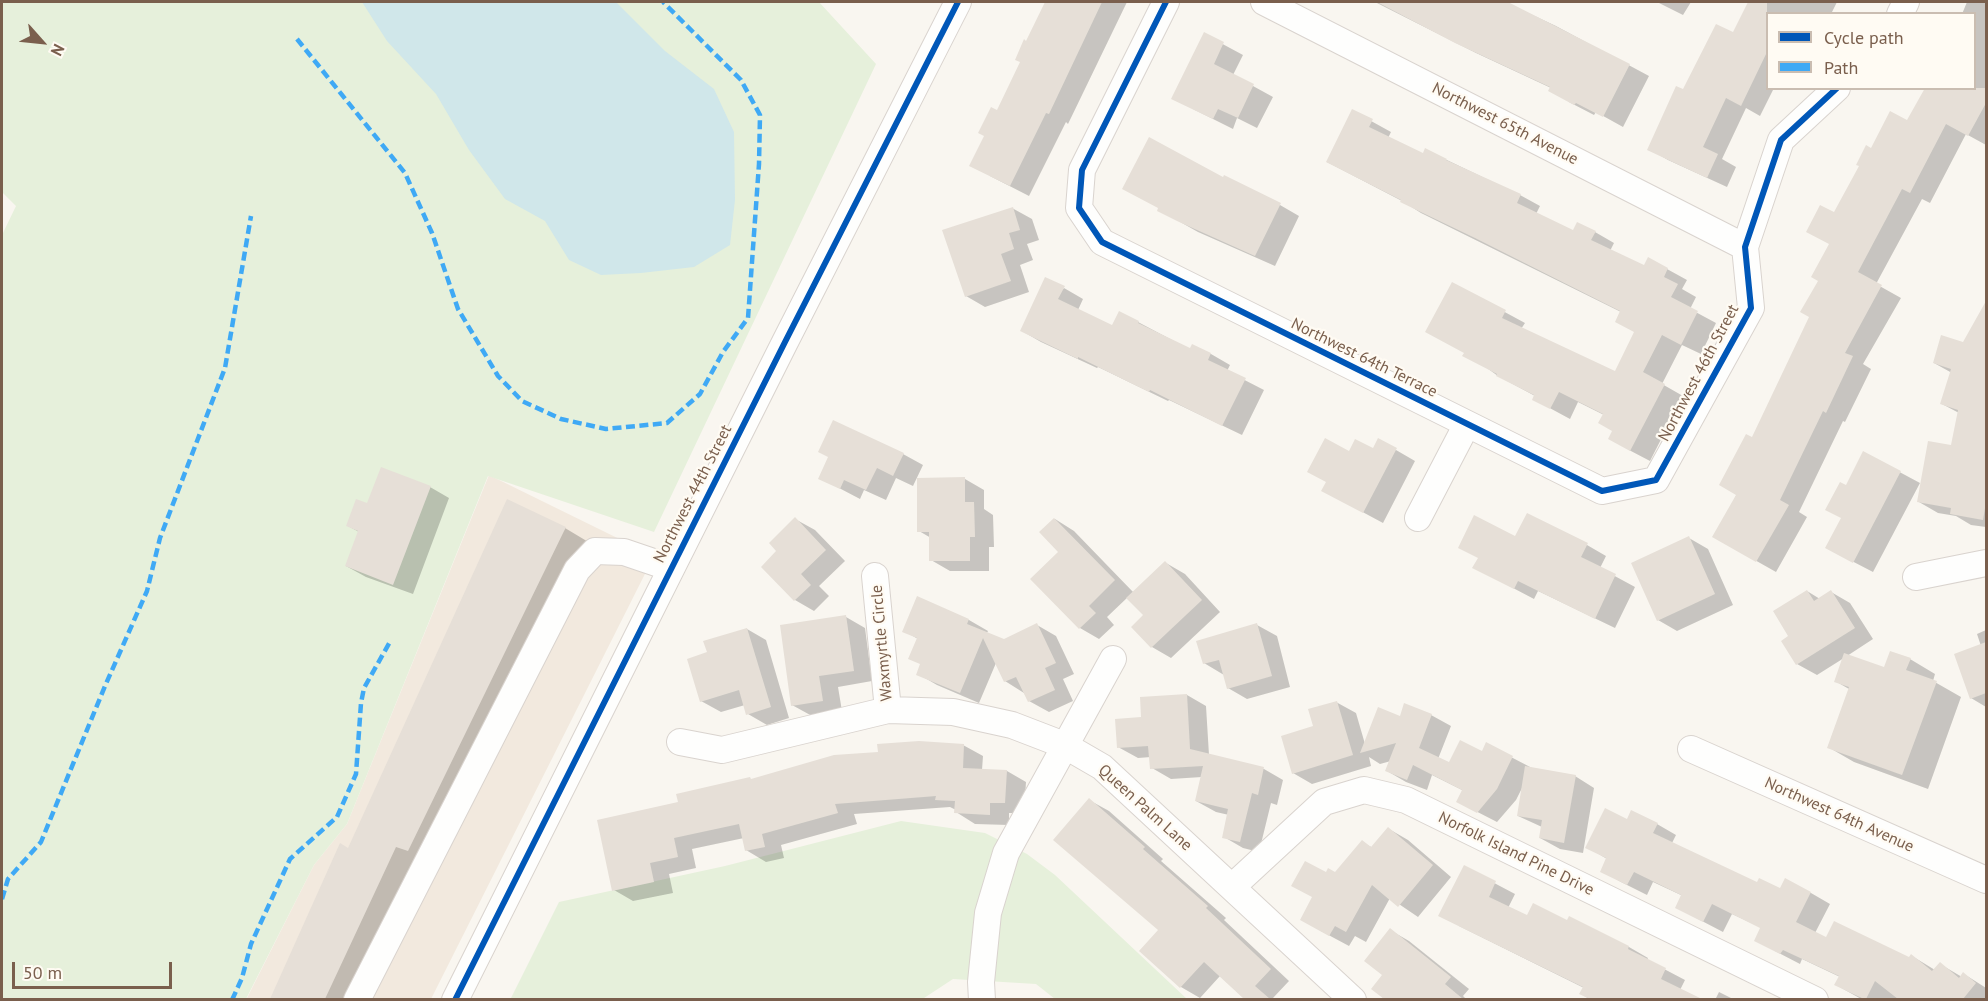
<!DOCTYPE html>
<html>
<head>
<meta charset="utf-8">
<style>
  body { margin:0 }
  #map { position:relative; width:1988px; height:1001px; overflow:hidden; background:#f9f6f0; font-family:"PT Sans",sans-serif }
  canvas { display:block }
  .frame { position:absolute; inset:0; border:3px solid #7a5f4d; pointer-events:none }
  .legend { position:absolute; left:1766px; top:12px; width:210px; height:78px; box-sizing:border-box; background:#fffbf3; border:2px solid #cabdb1; margin:0; padding:8px 10px; list-style:none; font-size:18px; color:#7a5f4d }
  .legend li { display:flex; align-items:center; gap:12px; height:30px }
  .legend b { width:30px; border:2px solid #cabdb1 }
  .north { position:absolute; left:12px; top:12px; width:60px; height:60px; -webkit-text-stroke:4px #fffbf3; paint-order:stroke; rotate:117deg; font-size:16px; font-weight:700; line-height:24px; text-align:center; color:#7a5f4d }
  .north::after { content:''; display:block; margin:auto; width:21px; height:27px; background:#7a5f4d; clip-path:polygon(50% 0,100% 100%,50% 72%,0 100%) }
  .scale { position:absolute; left:12px; top:962px; width:160px; height:27px; box-sizing:border-box; border:3px solid #7a5f4d; border-top:0; padding-left:8px; font-size:18px; line-height:21px; white-space:nowrap; color:#7a5f4d; -webkit-text-stroke:4px #fffbf3; paint-order:stroke }
</style>
</head>
<body>
<div id="map">
<canvas width="1988" height="1001"></canvas>
<div class="frame"></div>
<ul class="legend">
<li><b style="height:8px;background:#0057b8"></b>Cycle path</li>
<li><b style="height:8px;background:#3fa9f5"></b>Path</li>
</ul>
<div class="north">N</div>
<div class="scale">50 m</div>
</div>
<script>
const context = document.querySelector('canvas').getContext('2d');
context.lineJoin = 'round';
function paint(path, color) {
  context.fillStyle = color;
  context.fill(path, 'evenodd');
}
function toPath(rows) {
  const path = new Path2D();
  for (const r of rows) {
    path.moveTo(r[0], r[1]);
    for (let i = 2; i < r.length; i += 2) path.lineTo(r[i], r[i + 1]);
  }
  return path;
}
function stroke(path, color, width, dash) {
  context.strokeStyle = color;
  context.lineWidth = width;
  context.lineCap = dash ? 'butt' : 'round';
  context.setLineDash(dash || []);
  context.stroke(path);
}
function drawText(font, color, halo, rows, align = 'center') {
  context.font = font + ' "PT Sans",sans-serif';
  context.lineWidth = 4.5;
  context.setLineDash([]);
  context.textBaseline = 'middle';
  context.strokeStyle = halo;
  context.fillStyle = color;
  for (const [text, x, y, turn = 0] of rows) {
    context.save();
    context.translate(x, y);
    context.rotate((+turn || 0) * Math.PI / 180);
    context.textAlign = isNaN(turn) ? turn : align;
    if (halo) context.strokeText(text, 0, 0);
    context.fillText(text, 0, 0);
    context.restore();
  }
}
paint(toPath([
  [489,475,654,556,431,999,246,1000,314,865,347,824]
]), '#f2e9de');
paint(toPath([
  [2,2,819,2,876,64,654,532,488,476,347,824,314,865,246,999,2,999,2,235,16,206,2,192],
  [901,821,985,833,1027,854,1055,875,1187,999,1055,999,1036,984,953,979,921,1000,510,1000,559,902,725,866]
]), '#e6f0db');
paint(toPath([
  [362,2,616,2,665,51,714,89,734,132,735,200,730,245,694,267,641,273,601,275,569,260,545,221,505,199,469,150,436,94,387,41]
]), '#d0e7ea');
paint(toPath([
  [1047,2,1127,2,1068,124,1066,122,1029,196,990,176,986,136,1021,62,1027,43],
  [1375,2,1495,2,1499,3,1500,2,1505,2,1556,26,1649,76,1623,127,1596,112,1594,115,1569,102,1551,88,1476,53],
  [1657,2,1691,2,1683,15],
  [1749,2,1837,2,1831,14,1768,14,1768,88,1774,88,1760,116,1746,108,1722,159,1736,167,1727,187,1668,160,1649,149,1684,91,1733,34],
  [1967,2,1986,2,1986,145,1966,134,1930,203,1922,199,1876,284,1901,298,1863,364,1871,369,1845,422,1843,421,1799,512,1807,517,1776,572,1714,537,1737,494,1753,439,1811,317,1830,244,1835,214,1872,150,1908,122,1974,88,1974,14,1962,14],
  [1204,34,1243,55,1233,75,1273,97,1257,128,1237,118,1233,129,1193,109],
  [1353,111,1391,132,1388,138,1424,155,1426,150,1520,195,1540,206,1536,214,1574,232,1595,232,1614,243,1610,251,1644,267,1667,269,1687,280,1682,289,1696,297,1690,309,1716,323,1701,354,1682,345,1662,384,1683,396,1650,461,1629,450,1604,415,1578,402,1570,419,1533,399,1535,396,1498,376,1466,353,1453,284,1525,323,1521,329,1616,373,1636,333,1621,312,1421,213,1402,201,1327,162],
  [1223,179,1280,205,1299,216,1275,266,1198,232,1159,210],
  [1012,208,1032,219,1039,240,1027,244,1033,260,1020,265,1029,292,985,307,966,296],
  [1064,288,1083,299,1078,310,1113,327,1138,322,1191,350,1193,346,1211,354,1230,365,1227,371,1264,390,1242,435,1169,400,1168,401,1098,367,1097,368,1041,342,1022,331],
  [1986,304,1986,527,1971,525,1956,516,1938,513,1919,502,1952,447,1959,413,1942,404,1952,373,1934,363,1964,344],
  [834,422,903,454,923,465,913,486,896,478,886,500,864,490,860,499,820,478,830,457],
  [1373,450,1396,450,1415,461,1383,523,1342,501,1349,453],
  [1864,453,1920,483,1873,572,1846,558,1842,518,1846,487],
  [965,479,984,490,984,509,993,515,994,547,989,547,989,571,950,571,931,560,931,538,919,531],
  [430,487,449,498,413,594,366,577,346,566,359,532,348,526,368,505],
  [795,519,815,530,845,561,819,586,829,596,814,611,795,600,779,551],
  [1055,519,1074,531,1134,593,1166,563,1185,574,1220,612,1171,658,1152,647,1145,615,1128,597,1107,617,1114,625,1099,639,1080,628,1033,579,1060,552],
  [565,528,590,543,358,1000,271,1000,340,845,349,850],
  [1516,538,1587,545,1606,556,1600,568,1635,587,1615,628,1538,591,1534,599,1494,578],
  [1689,538,1708,549,1733,605,1677,631,1658,620],
  [1807,591,1820,599,1831,592,1850,603,1873,639,1847,656,1885,669,1910,659,1935,674,1933,681,1961,697,1928,789,1854,762,1828,747,1849,689,1835,681,1844,658,1817,675,1797,664,1791,637],
  [917,598,969,620,988,631,987,633,1004,640,1037,625,1056,636,1074,674,1063,679,1073,701,1049,712,1029,701,1024,693,1005,681,996,663,979,703,937,685,918,674,922,665,918,639,904,631],
  [846,617,865,628,872,681,838,687,842,711,812,716,792,705],
  [1257,625,1277,636,1290,687,1247,699,1228,688,1224,675,1204,663],
  [747,629,766,640,789,718,767,725,748,714,745,705,721,712,701,701,708,653],
  [1986,630,1986,707,1971,698,1981,646,1977,634],
  [1187,695,1206,706,1209,755,1264,769,1283,780,1277,805,1271,803,1259,852,1243,848,1224,837,1229,815,1216,812,1196,801,1202,777,1171,779,1152,768,1151,757,1138,758,1118,747,1142,719],
  [1336,702,1356,713,1365,744,1401,717,1431,715,1451,726,1438,759,1450,764,1482,753,1486,744,1532,768,1575,776,1594,788,1583,853,1560,849,1540,838,1542,827,1518,816,1522,788,1516,800,1497,822,1458,802,1464,791,1432,775,1427,790,1406,782,1387,771,1391,761,1380,764,1369,757,1371,766,1312,784,1293,773,1315,727],
  [963,745,983,756,982,770,1007,771,1026,782,1024,813,1009,813,1009,825,975,824,956,812,956,810,950,807,854,814,857,824,781,845,784,858,766,862,746,850,744,838,692,849,696,868,669,874,673,893,633,901,614,890,680,803,753,780],
  [1089,800,1109,811,1163,859,1161,861,1226,918,1224,920,1289,981,1273,998,1275,1000,1246,1000,1220,976,1200,998,1181,987,1160,930],
  [1627,821,1657,824,1676,835,1672,843,1758,884,1780,890,1785,880,1811,893,1830,904,1815,933,1827,939,1910,959,1912,956,1935,970,1940,964,1962,977,1964,974,1983,986,1986,988,1986,1000,1863,1000,1836,985,1840,977,1802,959,1800,964,1775,951,1762,928,1732,914,1723,932,1677,908,1683,896,1653,882,1647,895,1621,882,1602,871,1607,859,1587,847],
  [1389,829,1408,840,1451,877,1418,917,1390,898,1366,942,1355,936,1349,946,1321,931,1326,874,1335,874,1362,842,1373,848],
  [1464,867,1515,894,1508,908,1527,917,1567,922,1629,947,1648,958,1647,960,1685,980,1680,990,1699,1000,1591,1000,1581,994,1584,988,1459,926],
  [1390,930,1409,941,1469,989,1463,996,1467,1000,1386,1000,1373,989,1384,975],
  [1719,992,1735,1000,1715,1000]
]), '#0003');
paint(toPath([
  [1045,2,1102,2,1049,114,1046,113,1010,186,969,166,984,136,978,133,991,107,997,110,1020,62,1015,60,1024,39,1026,41],
  [1377,2,1508,2,1630,64,1603,117,1576,103,1574,105,1548,91,1550,87,1455,43],
  [1748,2,1767,2,1767,52,1741,106,1726,98,1703,147,1718,154,1707,178,1647,150,1676,86,1683,89,1716,24,1733,32],
  [1204,32,1224,42,1214,64,1254,84,1238,118,1218,109,1213,119,1171,99],
  [1925,88,1986,88,1986,103,1968,136,1946,124,1910,193,1902,189,1858,272,1882,285,1845,353,1853,356,1826,413,1823,411,1780,500,1789,505,1756,562,1712,537,1736,495,1719,485,1746,434,1752,437,1809,317,1800,312,1818,281,1811,277,1829,244,1806,232,1820,205,1834,212,1859,166,1856,165,1866,145,1871,148,1890,111,1907,120],
  [1352,109,1373,119,1369,127,1423,153,1425,148,1447,159,1446,160,1521,194,1517,203,1573,230,1577,222,1596,231,1591,240,1644,265,1648,257,1668,268,1664,277,1678,284,1671,297,1698,311,1681,345,1662,335,1643,372,1665,384,1630,451,1608,439,1612,431,1598,423,1603,414,1559,392,1550,409,1532,400,1534,395,1496,376,1497,374,1462,356,1464,353,1425,332,1452,282,1506,310,1502,318,1615,371,1634,332,1615,322,1620,311,1475,238,1400,202,1401,200,1326,162],
  [1149,137,1223,177,1224,175,1281,203,1255,256,1177,221,1157,211,1158,208,1122,189],
  [1013,207,1020,230,1009,233,1014,249,1001,254,1011,281,965,297,942,230],
  [1045,277,1065,286,1058,299,1112,325,1119,311,1139,321,1138,323,1190,348,1192,344,1211,353,1208,360,1246,378,1222,426,1150,390,1149,392,1078,357,1078,359,1020,331],
  [1986,301,1986,502,1983,520,1950,514,1951,508,1917,502,1928,441,1951,445,1958,410,1940,404,1951,369,1933,363,1941,335,1963,342],
  [833,420,904,453,893,476,877,468,866,490,844,480,840,489,818,479,828,457,818,452],
  [1325,438,1349,451,1355,439,1373,448,1378,438,1397,448,1363,513,1321,491,1326,482,1307,472],
  [1863,451,1901,471,1853,563,1825,548,1841,518,1825,510,1840,482,1846,485],
  [381,467,431,486,393,585,345,566,358,531,346,526,356,499,367,503],
  [965,477,965,502,974,502,975,537,970,537,970,561,929,561,929,532,917,532,917,478],
  [507,499,566,527,408,851,396,847,325,999,270,999,340,843,348,848],
  [1527,513,1588,543,1581,557,1616,574,1595,619,1518,581,1514,589,1472,568,1478,558,1458,548,1474,515,1515,536],
  [795,517,826,550,801,574,811,585,794,601,761,567,776,551,769,543],
  [1054,518,1115,580,1089,606,1096,613,1079,629,1030,579,1058,552,1039,532],
  [1689,536,1715,594,1657,621,1631,563],
  [1165,561,1202,600,1151,648,1131,627,1143,615,1126,598],
  [1807,590,1814,601,1831,590,1855,628,1796,665,1781,641,1788,636,1773,611],
  [917,596,969,619,967,624,1004,639,1037,623,1056,663,1045,668,1055,690,1028,702,1016,677,1004,682,983,638,960,693,916,675,920,664,908,659,917,638,902,632],
  [846,615,854,671,819,676,823,701,791,706,780,625],
  [1257,623,1272,676,1227,689,1219,660,1203,664,1196,641],
  [747,628,771,707,746,715,739,690,700,702,687,659,707,652,703,641],
  [1986,642,1986,693,1970,699,1954,654],
  [1890,651,1911,658,1906,670,1937,681,1902,775,1827,748,1849,687,1834,682,1844,653,1884,667],
  [1187,694,1190,749,1264,767,1258,795,1252,793,1240,842,1222,838,1228,809,1195,801,1203,766,1150,769,1148,746,1117,748,1115,719,1141,717,1140,697],
  [1337,701,1353,755,1292,774,1281,736,1313,726,1308,709],
  [1404,703,1432,714,1419,748,1449,762,1460,740,1482,751,1486,742,1513,756,1497,789,1477,813,1456,802,1462,790,1413,765,1407,780,1385,771,1396,743,1360,753,1378,707,1400,716],
  [919,741,964,744,963,768,1007,770,1005,803,990,803,990,815,954,813,955,801,935,800,936,796,835,804,838,813,762,834,765,847,745,851,739,824,674,838,678,857,650,863,654,882,612,891,597,820,678,802,676,794,750,777,751,779,834,755,878,752,877,744],
  [1525,766,1576,775,1564,843,1539,838,1542,820,1517,816],
  [1089,798,1145,847,1143,849,1208,906,1206,908,1271,969,1255,986,1270,999,1244,999,1204,962,1180,988,1139,951,1158,930,1053,840],
  [1605,808,1627,819,1631,810,1658,823,1653,833,1757,882,1759,878,1780,888,1785,878,1811,892,1796,922,1826,937,1834,921,1909,957,1911,954,1932,971,1940,962,1959,978,1963,972,1976,983,1963,999,1898,999,1875,981,1866,999,1864,999,1834,985,1839,976,1783,950,1780,954,1754,941,1760,928,1712,904,1703,922,1675,908,1681,895,1634,872,1627,885,1600,872,1606,858,1585,848],
  [1388,827,1433,865,1398,907,1372,885,1346,932,1335,926,1329,936,1300,920,1312,897,1291,886,1305,861,1326,872,1328,868,1335,872,1362,840,1371,847],
  [1464,865,1496,881,1489,897,1527,915,1533,903,1567,920,1569,916,1629,946,1628,949,1666,968,1661,979,1702,999,1590,999,1579,994,1583,987,1438,916],
  [1390,928,1451,977,1445,984,1463,999,1384,999,1371,989,1382,975,1364,961]
]), '#e6dfd7');
const minor = toPath([
  [1166,2,1082,170,1079,208,1102,242,1602,491,1656,480,1751,308,1745,247,1781,140,1837,88],
  [1264,2,1745,247],
  [1900,14,1906,2],
  [1418,518,1467,424],
  [875,576,888,710],
  [1916,577,1986,563],
  [680,742,722,750,888,710,953,712,1012,725,1064,745,1102,767,1353,1000],
  [1691,749,1986,880],
  [1232,887,1324,802,1364,790,1406,800,1815,1000],
  [357,1000,577,570,595,551,624,552,671,568],
  [455,1000,785,342,958,2],
  [982,1000,981,982,988,913,1006,853,1113,659]
]);
stroke(minor, '#d9d3ce', 28);
stroke(minor, '#fefefd', 26);
stroke(toPath([
  [297,39,405,173,432,233,458,309,498,376,522,401,561,419,606,429,667,423,700,394,723,352,748,318,759,164,760,115,741,80,663,2],
  [2,899,8,879,41,842,105,686,147,591,160,538,225,368,251,216],
  [232,1000,242,978,251,944,290,859,337,817,356,774,361,703,364,688,391,640]
]), '#3fa9f5', 4.5, [9, 4.5]);
stroke(toPath([
  [1166,2,1082,170,1079,208,1102,242,1602,491,1656,480,1751,308,1745,247,1781,140,1837,88],
  [455,1000,785,342,958,2]
]), '#0057b8', 6);
drawText('16px', '#7a5f4d', '#fffbf3', [
  ["Northwest 65th Avenue",1505,124,27],
  ["Northwest 64th Terrace",1364,358,26],
  ["Northwest 46th Street",1699,373,-62],
  ["Northwest 44th Street",693,494,-63],
  ["Waxmyrtle Circle",882,643,-95],
  ["Queen Palm Lane",1145,808,42],
  ["Northwest 64th Avenue",1839,815,24],
  ["Norfolk Island Pine Drive",1516,854,26]
]);
</script>
</body>
</html>
